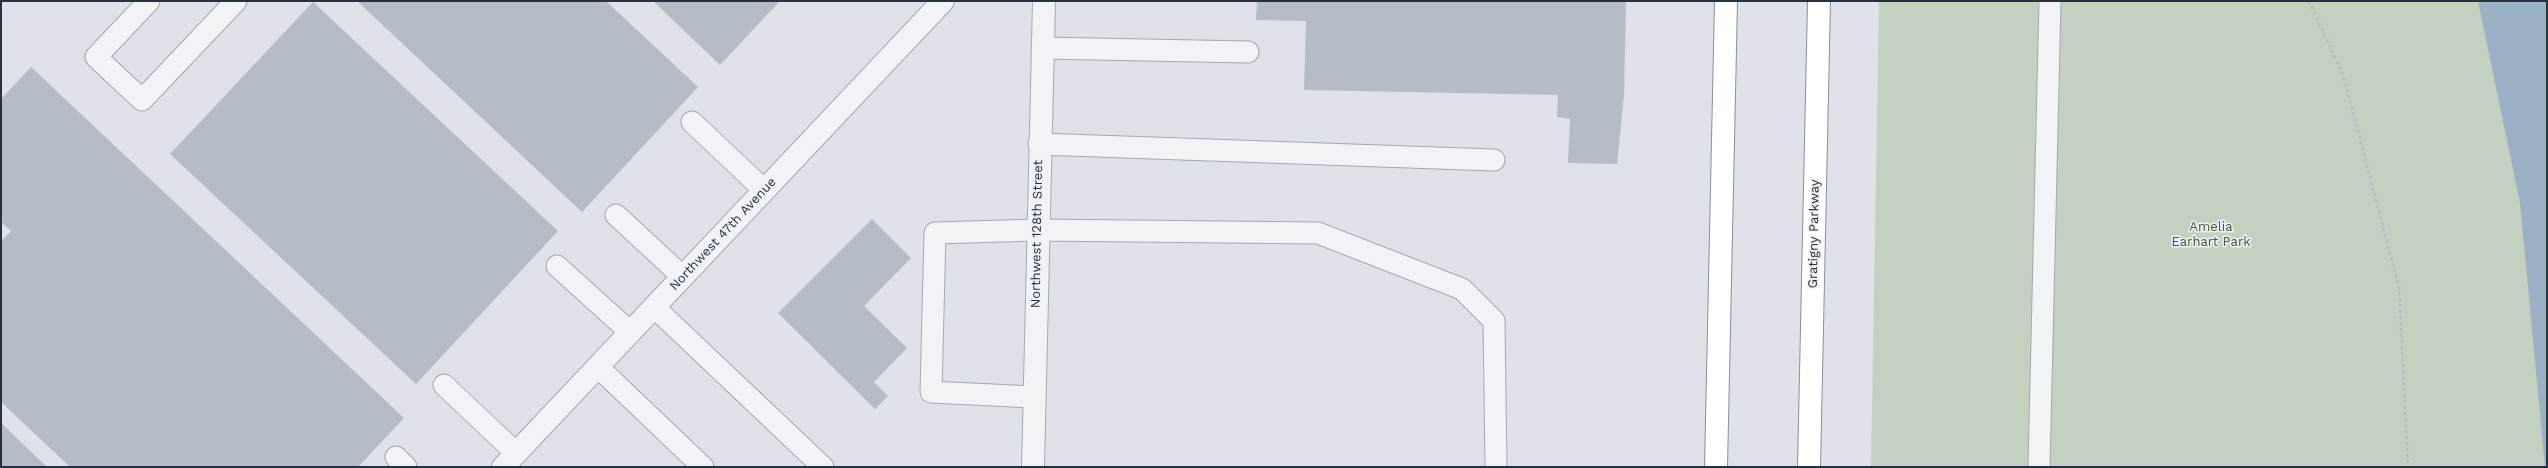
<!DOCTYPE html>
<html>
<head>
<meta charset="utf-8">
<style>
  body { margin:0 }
  #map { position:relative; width:2548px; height:468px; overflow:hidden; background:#dfe2e8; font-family:"Work Sans",sans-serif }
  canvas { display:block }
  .frame { position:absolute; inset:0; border:2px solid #28313e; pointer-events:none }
</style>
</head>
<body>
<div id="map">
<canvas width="2548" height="468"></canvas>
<div class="frame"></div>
</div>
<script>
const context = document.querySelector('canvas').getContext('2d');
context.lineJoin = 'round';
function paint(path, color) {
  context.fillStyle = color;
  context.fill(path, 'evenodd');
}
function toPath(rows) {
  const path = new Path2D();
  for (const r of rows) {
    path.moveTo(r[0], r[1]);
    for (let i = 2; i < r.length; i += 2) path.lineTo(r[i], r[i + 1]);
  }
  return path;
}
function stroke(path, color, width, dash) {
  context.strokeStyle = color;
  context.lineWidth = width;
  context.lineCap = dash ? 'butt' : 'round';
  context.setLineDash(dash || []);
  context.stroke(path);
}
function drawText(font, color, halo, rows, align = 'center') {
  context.font = font + ' "Work Sans",sans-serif';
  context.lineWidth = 3;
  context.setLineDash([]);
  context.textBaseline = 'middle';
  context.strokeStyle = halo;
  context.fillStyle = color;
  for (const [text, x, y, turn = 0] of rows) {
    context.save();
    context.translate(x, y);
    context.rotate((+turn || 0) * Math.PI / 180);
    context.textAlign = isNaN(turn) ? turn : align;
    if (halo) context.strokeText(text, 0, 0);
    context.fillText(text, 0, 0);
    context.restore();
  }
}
paint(toPath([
  [1879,1,2547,1,2547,467,1871,467]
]), '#c5d1c0');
paint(toPath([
  [2478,1,2547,1,2547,467,2545,467,2520,203]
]), '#9bb1c6');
paint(toPath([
  [357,1,606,1,698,87,582,212],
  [653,1,780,1,720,65],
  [1257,1,1626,1,1624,95,1617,164,1568,163,1570,119,1557,117,1558,95,1304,90,1306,21,1256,20],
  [313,2,558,231,416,384,170,154],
  [31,67,404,418,358,467,70,467,1,402,1,241,11,231,1,222,1,99],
  [872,219,911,258,864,306,907,348,874,382,888,396,875,409,778,313],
  [1,423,47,467,1,467]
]), '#b6bcc4');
const service = toPath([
  [149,1,96,57,142,100,236,1],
  [1042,48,1248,52],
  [692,122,764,190],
  [1039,144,1494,160],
  [616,215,683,277],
  [557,266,630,332],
  [654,307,823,467],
  [598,367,703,467],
  [444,385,516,453],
  [1033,397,931,392,935,233,1038,230,1318,233,1462,289,1494,321,1496,467],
  [396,457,406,467],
  [2039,467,2050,1]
]);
const minor = toPath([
  [503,467,943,1],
  [1033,467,1044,1]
]);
const motorway = toPath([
  [1716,467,1726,1],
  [1809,467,1819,1]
]);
stroke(service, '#a4a9b2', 23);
stroke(minor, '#a4a9b2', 24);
stroke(motorway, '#87909e', 24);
stroke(toPath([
  [2309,1,2343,75,2399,287,2408,467]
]), '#b9bdc2', 2.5, [3, 3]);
stroke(service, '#f1f3f6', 21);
stroke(minor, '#f1f3f6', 22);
stroke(motorway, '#fff', 22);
drawText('13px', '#3e5936', '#eef1f5', [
  ["Amelia",2211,227],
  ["Earhart Park",2211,242]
]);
drawText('13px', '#28313e', '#eef1f5', [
  ["Northwest 47th Avenue",723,234,-47],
  ["Northwest 128th Street",1037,234,-89],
  ["Gratigny Parkway",1814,234,-89]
]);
</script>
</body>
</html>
